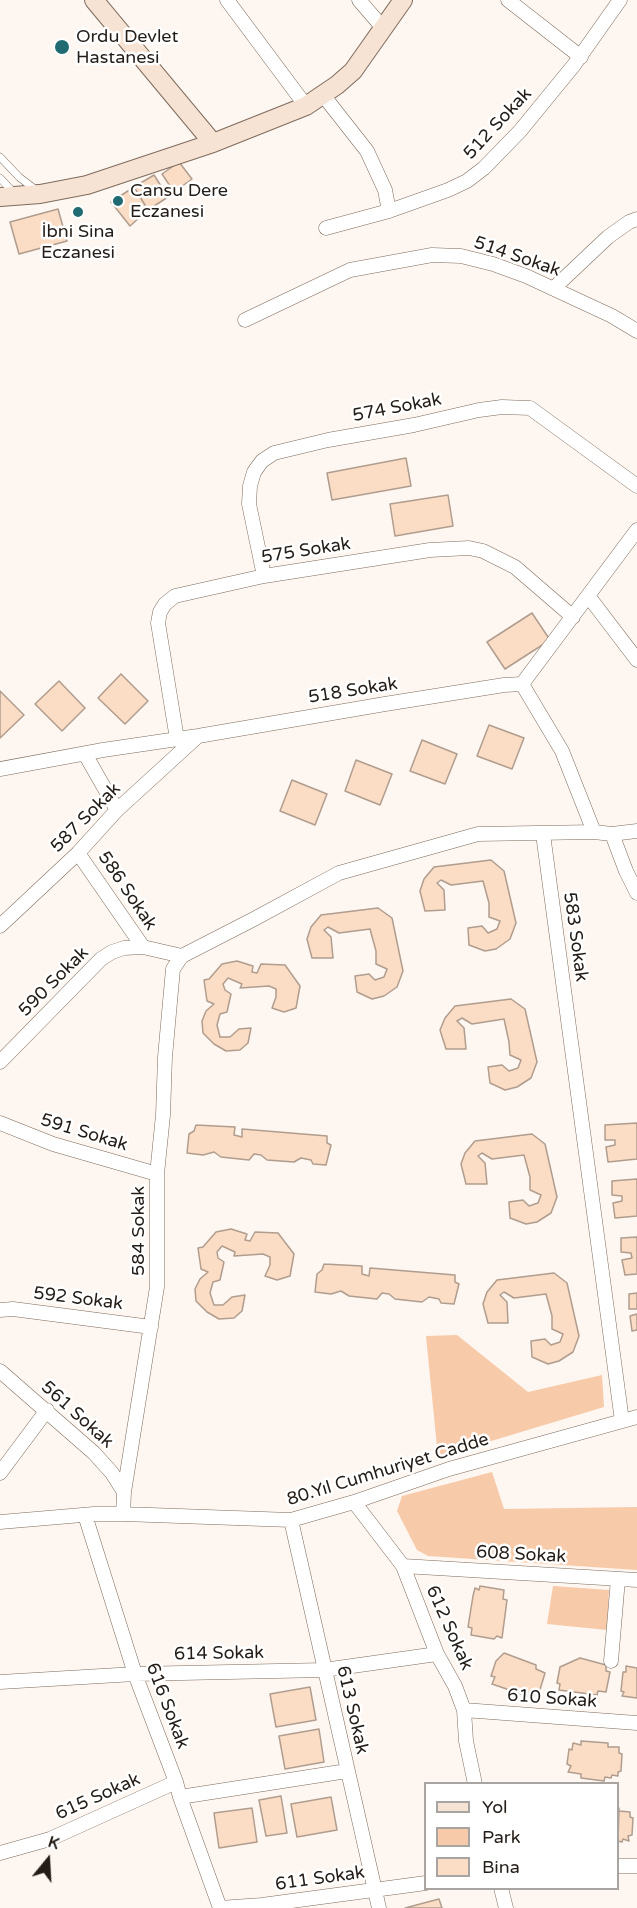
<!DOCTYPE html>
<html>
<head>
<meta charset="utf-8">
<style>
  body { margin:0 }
  #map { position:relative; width:637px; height:1908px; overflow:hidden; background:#fef6f0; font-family:"Varela Round",sans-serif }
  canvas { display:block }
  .legend { position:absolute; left:424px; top:1782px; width:195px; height:108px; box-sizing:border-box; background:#fff; border:2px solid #a7a4a2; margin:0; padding:8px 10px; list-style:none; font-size:18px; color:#231c17 }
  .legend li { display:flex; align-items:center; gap:12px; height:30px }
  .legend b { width:30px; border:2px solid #a7a4a2 }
  .north { position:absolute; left:18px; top:1830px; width:60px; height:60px; -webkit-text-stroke:4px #fff; paint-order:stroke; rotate:18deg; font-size:16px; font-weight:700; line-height:24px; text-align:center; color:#231c17 }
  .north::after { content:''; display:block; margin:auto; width:21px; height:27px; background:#231c17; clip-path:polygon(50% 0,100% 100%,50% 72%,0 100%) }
</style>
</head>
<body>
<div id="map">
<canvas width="637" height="1908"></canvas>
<ul class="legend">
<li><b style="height:8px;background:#f7e3d4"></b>Yol</li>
<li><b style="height:16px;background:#f7caa9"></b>Park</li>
<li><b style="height:16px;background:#fbddc6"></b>Bina</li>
</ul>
<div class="north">K</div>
</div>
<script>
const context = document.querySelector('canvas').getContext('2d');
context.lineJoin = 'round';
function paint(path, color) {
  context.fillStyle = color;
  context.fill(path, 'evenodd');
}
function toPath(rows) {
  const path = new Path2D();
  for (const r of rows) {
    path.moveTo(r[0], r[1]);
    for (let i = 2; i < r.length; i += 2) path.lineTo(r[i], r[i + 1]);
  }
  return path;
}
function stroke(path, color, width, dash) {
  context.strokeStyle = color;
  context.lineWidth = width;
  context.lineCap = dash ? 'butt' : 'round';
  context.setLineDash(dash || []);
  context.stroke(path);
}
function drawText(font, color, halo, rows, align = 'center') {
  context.font = font + ' "Varela Round",sans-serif';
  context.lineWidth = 5;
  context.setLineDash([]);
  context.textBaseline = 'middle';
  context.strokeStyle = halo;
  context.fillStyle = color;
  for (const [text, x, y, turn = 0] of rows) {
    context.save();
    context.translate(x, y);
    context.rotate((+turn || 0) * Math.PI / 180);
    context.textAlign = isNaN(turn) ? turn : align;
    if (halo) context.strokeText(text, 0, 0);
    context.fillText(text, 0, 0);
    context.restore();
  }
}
paint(toPath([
  [457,1335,528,1392,602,1375,604,1407,438,1457,426,1336],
  [492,1472,504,1509,637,1507,637,1570,428,1556,417,1550,397,1511,402,1496],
  [553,1586,609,1590,607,1630,547,1624]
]), '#f7caa9');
const building = toPath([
  [179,162,192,179,174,192,162,174,179,162],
  [154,175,168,197,148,210,134,187,154,175],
  [134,187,148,210,130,226,111,202,134,187],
  [58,209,67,241,19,254,10,222,58,209],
  [406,458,411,486,332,500,327,473,406,458],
  [448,495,453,526,395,536,390,504,448,495],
  [532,613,550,640,505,669,487,642,532,613],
  [121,674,148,701,125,724,98,698,121,674],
  [59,681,85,708,62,731,35,704,59,681],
  [0,691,24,715,0,738,0,691],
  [489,725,524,738,512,769,477,756,489,725],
  [422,740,457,754,445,784,410,771,422,740],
  [356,760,392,774,380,805,345,791,356,760],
  [292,780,327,794,315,825,280,811,292,780],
  [491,860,504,871,516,923,510,939,496,949,485,951,469,945,468,928,482,926,488,933,497,929,500,921,489,917,489,903,483,881,451,885,441,880,437,883,444,890,445,910,425,911,420,891,424,879,434,867,491,860],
  [378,908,392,918,403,971,397,987,384,996,372,999,357,992,355,976,369,974,375,980,384,977,387,969,376,964,376,951,370,929,339,933,328,927,324,930,331,937,333,958,312,958,307,939,311,927,321,915,378,908],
  [237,961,253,966,252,972,257,973,261,964,285,965,300,986,296,1008,284,1012,272,1008,276,997,276,989,269,986,240,988,242,984,228,978,223,984,225,990,231,994,227,1012,220,1014,217,1025,220,1037,230,1037,239,1029,251,1028,248,1043,240,1050,226,1051,214,1044,203,1033,202,1021,206,1011,214,1004,207,1001,204,980,209,979,222,964,237,961],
  [511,999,525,1009,537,1062,531,1078,517,1087,505,1090,490,1083,488,1067,502,1065,509,1071,518,1068,521,1060,510,1055,509,1042,504,1019,472,1024,462,1018,457,1021,464,1028,466,1049,446,1049,440,1030,445,1018,455,1006,511,999],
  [637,1123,637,1159,608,1162,606,1147,615,1145,615,1140,605,1140,605,1125,637,1123],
  [196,1125,235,1127,234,1135,242,1137,242,1129,327,1136,327,1143,331,1145,326,1165,313,1164,311,1160,301,1158,294,1162,267,1160,261,1155,254,1154,249,1160,221,1157,214,1152,203,1155,187,1153,189,1134,194,1131,196,1125],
  [532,1134,545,1144,557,1197,551,1213,537,1222,526,1224,510,1218,509,1202,523,1200,529,1206,538,1203,541,1195,530,1190,530,1177,524,1155,492,1159,482,1153,478,1156,485,1163,487,1184,466,1184,461,1164,465,1153,475,1141,532,1134],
  [637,1179,637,1216,615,1218,613,1203,622,1201,622,1196,612,1195,612,1181,637,1179],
  [231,1229,247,1234,245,1240,250,1241,255,1232,278,1233,294,1254,290,1276,277,1280,265,1276,270,1265,270,1257,263,1254,234,1256,235,1252,222,1246,217,1252,218,1258,224,1262,220,1280,213,1282,210,1293,214,1305,223,1305,232,1297,245,1295,242,1311,234,1318,219,1319,207,1312,196,1301,195,1289,200,1279,208,1272,201,1269,198,1248,203,1247,216,1232,231,1229],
  [637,1237,637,1274,625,1275,622,1260,632,1258,631,1253,621,1252,621,1238,637,1237],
  [324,1264,362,1266,362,1274,369,1276,370,1268,455,1275,455,1282,459,1284,454,1304,441,1303,439,1299,429,1297,422,1302,395,1299,389,1294,382,1293,377,1299,349,1296,341,1291,331,1294,315,1292,317,1274,322,1270,324,1264],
  [554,1273,567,1283,579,1336,573,1352,559,1361,548,1364,532,1357,531,1341,545,1339,551,1345,560,1342,563,1334,552,1329,552,1316,546,1294,514,1298,504,1292,500,1295,507,1302,508,1323,488,1323,483,1304,487,1292,497,1280,554,1273],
  [637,1293,637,1309,629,1309,629,1294,637,1293],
  [637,1314,637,1330,632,1331,630,1316,637,1314],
  [480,1586,504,1590,503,1599,507,1600,502,1638,497,1636,494,1639,471,1635,472,1628,468,1627,473,1596,475,1588,479,1590,480,1586],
  [504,1653,536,1665,536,1669,545,1673,539,1693,536,1691,533,1698,492,1684,495,1677,491,1676,496,1661,504,1653],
  [580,1658,606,1665,606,1671,610,1672,606,1692,598,1691,597,1695,559,1690,560,1684,557,1683,560,1667,580,1658],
  [626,1666,637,1668,637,1698,622,1696,624,1692,621,1691,623,1672,626,1672,626,1666],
  [310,1687,316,1720,276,1727,270,1694,310,1687],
  [319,1729,324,1762,285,1769,279,1736,319,1729],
  [581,1741,608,1743,608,1747,619,1747,619,1753,622,1754,621,1771,618,1772,618,1776,612,1775,611,1778,605,1777,604,1781,581,1778,581,1774,568,1772,571,1766,567,1764,569,1749,572,1750,573,1743,581,1745,581,1741],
  [281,1796,287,1833,266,1836,259,1800,281,1796],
  [331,1797,337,1830,297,1837,291,1804,331,1797],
  [252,1808,257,1842,219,1848,214,1813,252,1808],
  [619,1808,619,1811,630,1812,630,1817,633,1818,632,1835,628,1836,629,1841,623,1839,622,1842,618,1841,619,1808],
  [439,1899,442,1908,405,1908,439,1899]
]);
paint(building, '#fbddc6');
stroke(building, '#b09d8e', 1.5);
const lane = toPath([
  [0,157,19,177,36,190],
  [0,178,14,193]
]);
const street = toPath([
  [227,0,306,106],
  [359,0,383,28],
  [508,0,581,57],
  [323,95,367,151,385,190,389,211],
  [326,228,389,211,448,190,467,181,484,168,520,131,574,65,620,0],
  [554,288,608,237,629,222,637,219],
  [245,320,350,270,432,255,461,256,493,264,526,276,612,316,637,331],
  [264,576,249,504,250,486,254,472,262,461,274,453,328,440,414,425,479,410,502,407,530,408,637,486],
  [589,597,637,660],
  [522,684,562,751,594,832],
  [177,739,158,623,160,612,165,604,175,596,264,576,430,550,469,548,483,551,515,567,573,617],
  [85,754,117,810],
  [0,769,103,750,198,736,385,704,504,685,522,684,637,530],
  [543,834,622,1421],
  [612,834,626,871,637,893],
  [78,853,143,947],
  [0,926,78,853,117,810,198,736],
  [0,1062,101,959,112,952,124,948,143,947,182,956],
  [0,1123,53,1144,157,1174],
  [0,1310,13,1309,151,1327],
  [0,1371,94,1453,112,1473,124,1492],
  [0,1473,47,1410],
  [354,1502,403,1566,437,1654,455,1686,464,1710,466,1741,475,1784],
  [123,1514,124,1492,157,1287,157,1174,163,1115,165,1057,173,969,179,960,182,956,254,919,339,873,478,834,594,832,612,834,637,831],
  [85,1515,135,1674,176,1782,180,1797,220,1908],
  [291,1520,379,1908],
  [0,1522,94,1514,123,1514,291,1520,354,1502,449,1469,637,1417],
  [403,1566,637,1580],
  [611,1661,618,1579],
  [0,1682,135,1674,324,1670,437,1654],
  [464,1710,637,1723],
  [180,1797,347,1771],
  [0,1853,50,1839,176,1782],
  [618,1866,637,1866],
  [501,1888,506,1908],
  [220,1908,262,1905,426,1883]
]);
const secondary = toPath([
  [94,0,213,143],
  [0,197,40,194,87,185,213,143,306,106,337,85,353,71,403,0]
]);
stroke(lane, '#7d6b5d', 8);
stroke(street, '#7d6b5d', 15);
stroke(secondary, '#7d6b5d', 20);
stroke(lane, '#fff', 7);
stroke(street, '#fff', 14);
stroke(secondary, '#f7e3d4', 18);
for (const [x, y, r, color] of [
  [62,47,8,"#1f6b71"],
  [118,201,6,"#1f6b71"],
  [78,212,6,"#1f6b71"]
]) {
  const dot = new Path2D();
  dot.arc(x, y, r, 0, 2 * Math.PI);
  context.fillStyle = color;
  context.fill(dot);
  stroke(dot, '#fff', 2);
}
drawText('18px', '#231c17', '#fff', [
  ["Ordu Devlet",76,37],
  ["Hastanesi",76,58],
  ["Cansu Dere",130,191],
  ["Eczanesi",130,212],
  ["İbni Sina",78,232,"center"],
  ["Eczanesi",78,253,"center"]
], 'left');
drawText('18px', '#231c17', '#fff', [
  ["512 Sokak",498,124,-47],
  ["514 Sokak",517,257,19],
  ["574 Sokak",397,408,-11],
  ["575 Sokak",306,551,-9],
  ["518 Sokak",353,691,-9],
  ["587 Sokak",86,818,-45],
  ["586 Sokak",127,891,56],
  ["583 Sokak",575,937,82],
  ["590 Sokak",54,982,-45],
  ["591 Sokak",84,1133,17],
  ["584 Sokak",139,1231,-90],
  ["592 Sokak",78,1299,7],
  ["561 Sokak",77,1415,42],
  ["80.Yıl Cumhuriyet Cadde",388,1470,-17],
  ["608 Sokak",521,1555,3],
  ["612 Sokak",449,1628,66],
  ["614 Sokak",219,1654,-1],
  ["610 Sokak",552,1699,4],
  ["616 Sokak",167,1706,69],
  ["613 Sokak",352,1710,77],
  ["615 Sokak",98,1797,-24],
  ["611 Sokak",320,1879,-8]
]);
</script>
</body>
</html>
